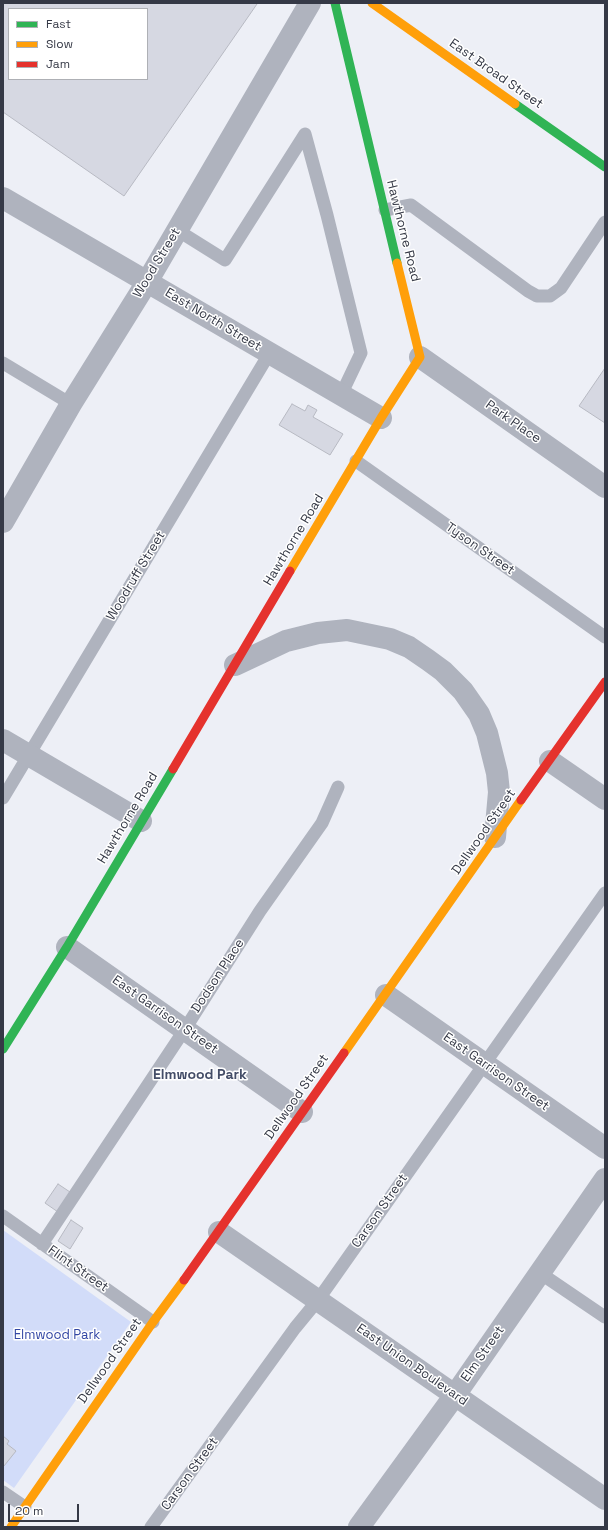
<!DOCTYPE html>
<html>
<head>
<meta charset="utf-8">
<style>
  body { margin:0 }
  #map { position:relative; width:608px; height:1530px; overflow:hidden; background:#edeff6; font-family:"Space Grotesk",sans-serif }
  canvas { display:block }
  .frame { position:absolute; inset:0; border:4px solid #353946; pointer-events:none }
  .legend { position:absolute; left:8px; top:8px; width:140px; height:72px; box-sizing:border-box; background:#fff; border:1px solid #aeb0b5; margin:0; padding:5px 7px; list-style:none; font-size:12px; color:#353946 }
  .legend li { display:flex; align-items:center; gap:8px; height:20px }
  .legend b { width:20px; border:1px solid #aeb0b5 }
  .scale { position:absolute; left:8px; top:1504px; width:71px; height:18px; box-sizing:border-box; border:2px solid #353946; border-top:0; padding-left:5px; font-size:12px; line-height:14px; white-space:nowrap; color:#353946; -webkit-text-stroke:3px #fff; paint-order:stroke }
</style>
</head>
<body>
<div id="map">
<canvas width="608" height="1530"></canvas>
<div class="frame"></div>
<ul class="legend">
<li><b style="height:5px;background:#30b455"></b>Fast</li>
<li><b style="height:5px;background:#ff9f0a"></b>Slow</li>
<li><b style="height:5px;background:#e5322d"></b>Jam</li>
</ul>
<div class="scale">20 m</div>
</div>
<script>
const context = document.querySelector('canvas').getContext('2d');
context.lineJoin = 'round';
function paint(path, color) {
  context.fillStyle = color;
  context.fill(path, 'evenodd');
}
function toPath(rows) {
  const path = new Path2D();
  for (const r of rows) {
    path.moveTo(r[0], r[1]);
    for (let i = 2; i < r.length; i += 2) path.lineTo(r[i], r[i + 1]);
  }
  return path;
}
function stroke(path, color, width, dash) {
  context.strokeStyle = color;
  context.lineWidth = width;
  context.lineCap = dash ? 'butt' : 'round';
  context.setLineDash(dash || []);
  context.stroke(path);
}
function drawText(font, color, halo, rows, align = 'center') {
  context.font = font + ' "Space Grotesk",sans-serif';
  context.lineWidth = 3;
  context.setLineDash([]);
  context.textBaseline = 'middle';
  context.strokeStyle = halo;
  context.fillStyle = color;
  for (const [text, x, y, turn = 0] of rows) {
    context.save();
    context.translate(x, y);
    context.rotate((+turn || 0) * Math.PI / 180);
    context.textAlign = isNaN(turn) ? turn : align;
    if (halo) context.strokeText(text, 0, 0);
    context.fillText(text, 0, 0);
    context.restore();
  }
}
paint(toPath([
  [3,1230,131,1322,14,1488,3,1480]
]), '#d2dcf9');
const building = toPath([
  [3,3,255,3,257,4,124,196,3,112,3,3],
  [9,9,147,9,147,79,9,79,9,9],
  [605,368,605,423,579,406,605,368],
  [292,404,305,411,308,405,317,410,313,417,343,434,330,455,279,425,292,404],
  [58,1184,70,1192,58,1212,45,1203,58,1184],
  [71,1220,83,1228,70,1249,58,1241,71,1220],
  [3,1436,9,1441,7,1444,16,1451,4,1466,3,1465,3,1436]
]);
paint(building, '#d6d8e2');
stroke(building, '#b7b9c2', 1);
stroke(toPath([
  [385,210,411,205,528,291,537,296,550,296,561,288,605,222],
  [177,230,225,260,305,134,327,215,361,353,341,395],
  [3,363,71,404],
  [356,461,605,637],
  [3,798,269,354],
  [3,1216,153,1322],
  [42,1244,185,1029,260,911,322,823,338,787],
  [540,1273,605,1317],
  [3,1492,25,1507],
  [151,1527,295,1328,318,1300,605,893]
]), '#afb3be', 13);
stroke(toPath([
  [3,198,381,418],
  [420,357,605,487],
  [3,522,71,404,147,282,310,3],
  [235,665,286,641,318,633,347,630,390,639,409,647,428,660,443,671,463,691,479,714,487,733,497,773,499,792,495,837],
  [3,740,141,821],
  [550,761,605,799],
  [67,947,302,1112],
  [386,995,605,1148],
  [219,1232,605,1499],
  [359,1527,455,1395,605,1179]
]), '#afb3be', 22);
stroke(toPath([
  [335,3,397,263],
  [515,104,605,167],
  [3,1049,67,947,173,769]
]), '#30b455', 9);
stroke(toPath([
  [372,3,515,104],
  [290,571,381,418,420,357,397,263],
  [344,1053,521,800],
  [11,1527,153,1322,184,1280]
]), '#ff9f0a', 9);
stroke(toPath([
  [173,769,290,571],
  [521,800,605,682],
  [184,1280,344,1053]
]), '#e5322d', 9);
drawText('13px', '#353946', '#fff', [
  ["East Broad Street",496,74,35],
  ["Hawthorne Road",403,231,76],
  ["Wood Street",157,263,-59],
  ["East North Street",213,320,31],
  ["Park Place",513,422,35],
  ["Hawthorne Road",294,540,-59],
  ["Tyson Street",480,549,35],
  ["Woodruff Street",136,576,-59],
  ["Hawthorne Road",128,818,-59],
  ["Dellwood Street",484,832,-55],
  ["Dodson Place",218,976,-57],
  ["East Garrison Street",165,1015,35],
  ["East Garrison Street",496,1072,35],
  ["Dellwood Street",297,1097,-55],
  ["Carson Street",380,1211,-55],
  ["Flint Street",78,1269,35],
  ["Elm Street",483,1354,-55],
  ["Dellwood Street",110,1361,-55],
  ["East Union Boulevard",412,1365,35],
  ["Carson Street",190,1474,-54]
]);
drawText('13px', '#3246a4', '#fff', [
  ["Elmwood Park",57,1335]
]);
drawText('bold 14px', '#444d67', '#fff', [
  ["Elmwood Park",200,1075]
]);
</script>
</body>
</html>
